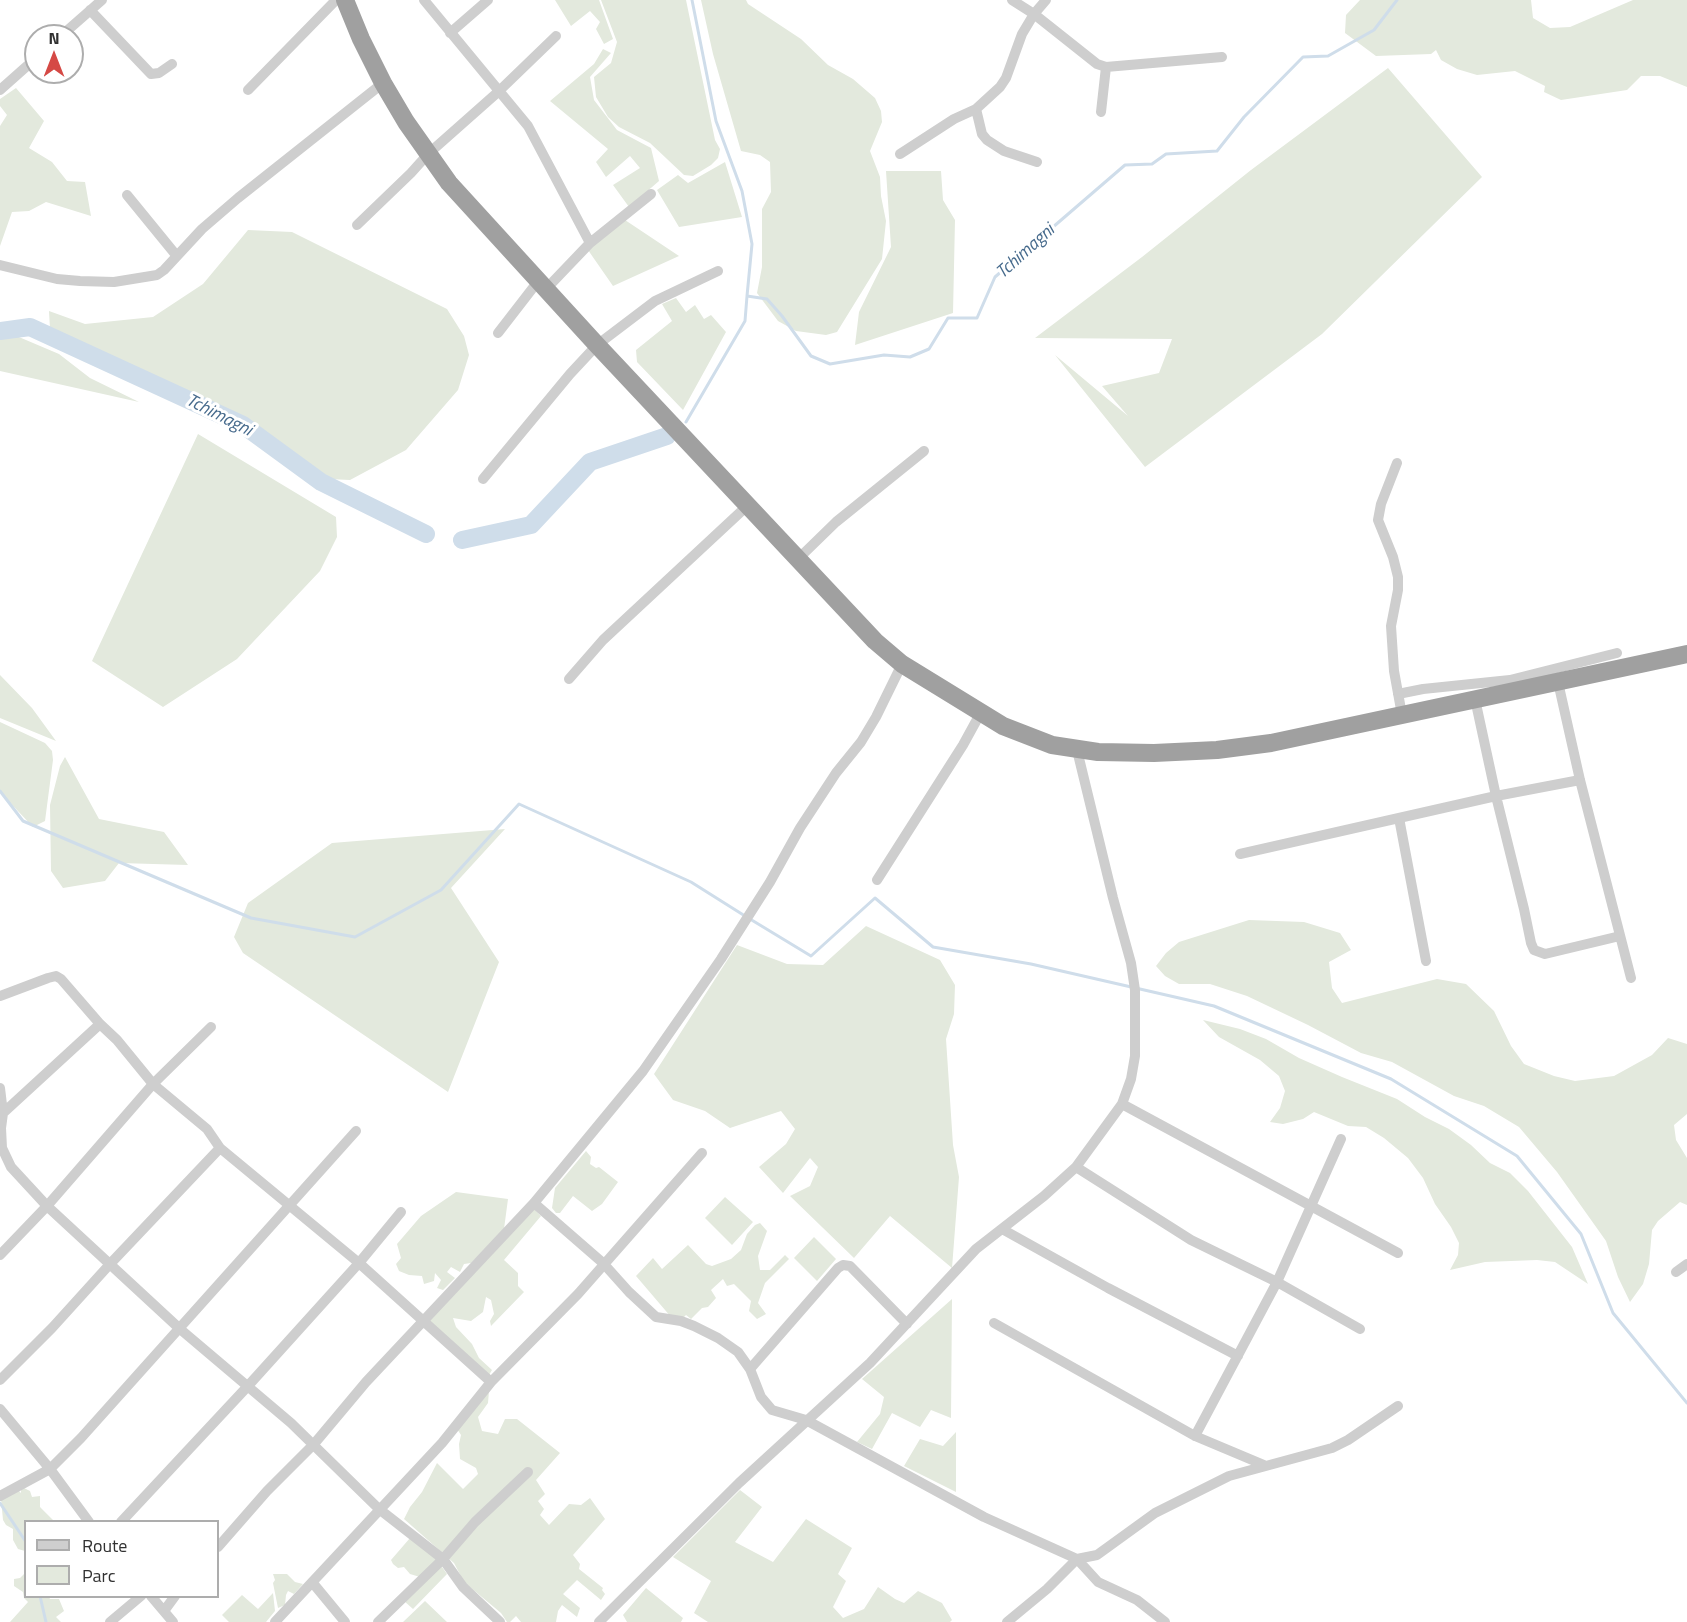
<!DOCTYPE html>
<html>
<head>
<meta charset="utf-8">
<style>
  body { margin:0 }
  #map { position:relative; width:1687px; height:1622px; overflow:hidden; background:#fff; font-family:"Titillium Web",sans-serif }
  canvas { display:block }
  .legend { position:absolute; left:24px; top:1520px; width:195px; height:78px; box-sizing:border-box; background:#fff; border:2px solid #adadad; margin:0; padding:8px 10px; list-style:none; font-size:18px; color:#313131 }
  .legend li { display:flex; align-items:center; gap:12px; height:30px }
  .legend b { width:30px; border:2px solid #adadad }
  .north { position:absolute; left:24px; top:24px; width:60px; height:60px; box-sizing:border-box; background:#fff; border:2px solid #adadad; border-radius:50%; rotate:0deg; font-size:16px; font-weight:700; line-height:24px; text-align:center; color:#313131 }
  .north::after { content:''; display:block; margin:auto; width:21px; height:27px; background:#d54945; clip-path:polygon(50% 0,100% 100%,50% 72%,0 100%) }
</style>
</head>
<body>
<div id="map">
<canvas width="1687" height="1622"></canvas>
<ul class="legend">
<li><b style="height:8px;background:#cecece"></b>Route</li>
<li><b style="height:16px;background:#e3e9dd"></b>Parc</li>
</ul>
<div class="north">N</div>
</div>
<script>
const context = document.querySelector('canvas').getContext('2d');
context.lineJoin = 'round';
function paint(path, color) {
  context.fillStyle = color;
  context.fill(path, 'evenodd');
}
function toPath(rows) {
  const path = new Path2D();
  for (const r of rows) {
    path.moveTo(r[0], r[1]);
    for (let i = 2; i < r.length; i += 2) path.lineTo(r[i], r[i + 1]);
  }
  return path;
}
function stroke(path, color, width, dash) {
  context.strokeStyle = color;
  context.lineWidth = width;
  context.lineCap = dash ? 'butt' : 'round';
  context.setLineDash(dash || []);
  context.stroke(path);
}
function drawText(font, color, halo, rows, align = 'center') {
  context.font = font + ' "Titillium Web",sans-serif';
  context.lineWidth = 6;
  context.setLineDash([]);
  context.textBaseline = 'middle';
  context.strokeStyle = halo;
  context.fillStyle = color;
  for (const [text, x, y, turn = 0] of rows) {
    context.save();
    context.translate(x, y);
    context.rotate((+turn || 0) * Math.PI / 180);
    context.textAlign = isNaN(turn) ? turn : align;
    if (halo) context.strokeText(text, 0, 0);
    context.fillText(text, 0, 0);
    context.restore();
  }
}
paint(toPath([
  [555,0,599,0,613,39,604,44,596,29,600,22,590,11,571,26],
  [601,0,686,0,715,140,720,149,718,158,711,165,693,176,684,175,650,143,619,127,608,117,596,97,594,77,611,63,617,42],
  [701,0,746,0,748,4,801,39,828,65,853,79,875,98,881,111,882,122,870,151,880,177,881,196,886,221,882,259,837,332,826,335,796,331,778,321,757,293,762,267,762,209,771,192,770,162,760,155,741,151,713,54],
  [1360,0,1531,0,1533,18,1550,28,1570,27,1633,0,1687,0,1687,87,1660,76,1641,76,1627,90,1561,100,1544,92,1545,86,1515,71,1477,75,1457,69,1441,60,1436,50,1431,54,1376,56,1345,33,1346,15],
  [603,49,611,53,590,77,594,100,617,130,651,148,659,181,629,207,613,185,640,168,630,156,606,177,596,162,608,149,550,101,594,64],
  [1388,68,1482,177,1322,334,1145,467,1055,355,1128,416,1102,386,1159,373,1172,339,1035,338,1142,257,1251,170],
  [16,88,44,121,29,148,52,162,67,181,85,182,91,216,46,202,29,211,12,212,0,246,0,126,7,115,0,106,0,99],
  [725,162,742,217,679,227,657,190,678,175,688,183],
  [886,171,941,171,943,200,955,220,953,313,855,345,859,312,891,247],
  [625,220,679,256,613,286,588,250],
  [248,230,292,232,447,309,464,336,469,355,458,390,406,450,350,480,329,479,218,415,50,329,49,311,85,324,153,317,203,284],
  [676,298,686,312,695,305,704,319,711,315,726,332,683,410,637,362,636,350,672,321,662,304],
  [0,329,59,354,90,378,139,402,0,371],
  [198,434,336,517,337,537,320,571,237,659,163,707,92,661],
  [0,675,32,708,56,741,0,718],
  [0,722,45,743,52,751,53,760,45,821,33,827,0,792],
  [65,757,99,819,164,832,188,865,119,863,105,881,63,888,51,871,50,805,60,766],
  [505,829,451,888,499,962,448,1092,243,953,234,937,248,903,332,843],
  [1249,920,1304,922,1340,933,1351,950,1329,962,1332,988,1342,1003,1437,979,1466,984,1494,1011,1511,1046,1524,1064,1554,1076,1575,1081,1614,1076,1652,1055,1668,1038,1687,1044,1687,1114,1674,1125,1676,1140,1687,1158,1687,1205,1680,1202,1658,1221,1652,1230,1649,1264,1643,1284,1630,1302,1618,1277,1606,1241,1557,1172,1519,1127,1484,1106,1454,1096,1392,1062,1361,1053,1308,1025,1247,996,1210,984,1179,984,1165,976,1156,966,1166,953,1179,942],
  [866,926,940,960,955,985,954,1014,946,1039,953,1145,959,1177,952,1268,890,1216,854,1258,790,1196,810,1186,818,1167,810,1158,783,1193,759,1167,786,1144,795,1129,781,1111,730,1128,705,1111,673,1100,654,1074,737,945,787,964,823,965],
  [1203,1020,1240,1029,1266,1039,1299,1058,1342,1077,1397,1099,1425,1117,1449,1129,1471,1145,1490,1163,1510,1173,1528,1191,1572,1247,1588,1284,1555,1262,1537,1260,1485,1262,1450,1270,1458,1255,1459,1243,1451,1227,1435,1204,1423,1178,1408,1158,1384,1138,1366,1127,1348,1126,1314,1112,1303,1119,1283,1124,1270,1122,1280,1108,1285,1091,1279,1076,1260,1060,1219,1037],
  [586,1151,591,1157,590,1164,596,1168,599,1167,618,1182,602,1204,592,1211,573,1196,560,1213,556,1213,552,1208,555,1188],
  [456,1192,508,1199,504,1229,471,1263,464,1264,460,1272,451,1267,447,1272,455,1278,443,1290,437,1288,441,1280,435,1273,434,1281,424,1284,422,1276,409,1275,399,1271,396,1264,401,1258,397,1244,421,1216],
  [725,1197,753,1222,732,1245,705,1218],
  [534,1209,541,1216,504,1260,518,1273,518,1286,524,1292,491,1326,490,1321,494,1314,491,1300,486,1297,483,1312,471,1321,453,1318,456,1327,472,1344,479,1358,492,1370,489,1375,428,1320],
  [760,1223,767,1231,758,1256,760,1270,770,1270,785,1255,789,1259,765,1283,758,1303,766,1314,757,1319,749,1311,751,1301,734,1284,727,1286,723,1279,711,1290,716,1298,708,1307,702,1308,691,1319,686,1315,682,1319,671,1317,636,1276,653,1258,662,1269,688,1245,706,1264,712,1266,731,1259,741,1250,747,1234,755,1225],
  [814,1237,836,1259,817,1281,794,1258],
  [952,1299,951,1418,931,1410,920,1427,892,1413,872,1449,857,1442,880,1414,884,1397,862,1379],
  [489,1391,488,1403,478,1417,482,1431,498,1434,505,1419,517,1419,560,1453,536,1480,545,1494,538,1501,544,1509,540,1515,549,1525,569,1504,581,1505,590,1498,605,1519,573,1555,580,1564,579,1569,603,1588,602,1590,605,1594,601,1600,577,1580,563,1594,580,1608,577,1617,562,1605,558,1611,556,1622,521,1622,516,1616,510,1622,507,1622,501,1613,464,1582,454,1563,404,1519,410,1507,422,1492,437,1463,463,1489,478,1474,476,1468,460,1459,459,1444,461,1435,457,1429],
  [956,1432,956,1492,904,1466,920,1439,943,1446],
  [24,1488,30,1491,32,1497,40,1496,40,1507,54,1521,26,1522,25,1556,25,1551,18,1549,13,1540,13,1529,6,1525,3,1520,1,1499,18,1490,21,1493,21,1489],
  [740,1490,762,1507,735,1542,773,1562,806,1519,852,1548,838,1574,846,1581,833,1607,843,1618,864,1609,878,1587,895,1599,904,1603,918,1591,942,1603,952,1620,950,1622,708,1622,694,1613,711,1581,673,1557],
  [410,1538,432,1553,447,1574,413,1609,404,1601,420,1577,410,1574,404,1567,398,1568,393,1564,391,1560],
  [25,1573,26,1596,49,1597,50,1599,59,1599,64,1611,56,1617,61,1622,10,1622,28,1602,24,1598,23,1592,14,1586,14,1579,20,1578],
  [273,1574,287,1574,295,1582,303,1584,294,1594,288,1591,286,1595,285,1605,278,1608,273,1583,275,1580],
  [646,1588,683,1618,681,1622,627,1622,623,1615],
  [273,1593,275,1611,266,1622,229,1622,222,1615,242,1595,258,1609],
  [425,1601,447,1622,403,1622]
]), '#e3e9dd');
stroke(toPath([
  [692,0,716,121,742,191,752,244,747,296],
  [686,422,745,321,747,296,767,299,782,316,811,356,830,364,884,355,910,357,929,349,948,318,977,318,995,277,1125,165,1152,164,1166,154,1217,151,1244,117,1303,57,1328,56,1374,30,1397,0],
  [0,791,23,821,251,918,355,937,441,890,519,804,691,882,745,916],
  [750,919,811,956,875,898,933,947,1031,964,1214,1006,1391,1079,1517,1156,1581,1234,1613,1313,1687,1403],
  [0,1503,26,1542],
  [40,1596,46,1622]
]), '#cfddea', 3);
stroke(toPath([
  [0,331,30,327,243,425,321,482,426,534],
  [462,540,531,525,590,462,667,436]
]), '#cfddea', 18);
stroke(toPath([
  [424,0,528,126,590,243],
  [1012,0,1034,14,1097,64,1106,67,1222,57],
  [90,10,151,74,159,73,172,64],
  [450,33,488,0],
  [61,36,102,0],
  [0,90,36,58],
  [248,90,336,0],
  [976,109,982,134,987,140,1004,151,1037,162],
  [1101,112,1106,67],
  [900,154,954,119,976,109,1000,87,1006,78,1022,34,1034,14,1046,0],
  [127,195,176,255],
  [357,225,411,173,428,154,498,92,556,36],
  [0,265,57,279,80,281,114,282,157,275,164,270,202,229,238,198,383,83],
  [547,288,590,243,651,194],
  [498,333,539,280],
  [1397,463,1381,504,1378,520,1393,557,1398,577,1398,590,1391,626,1394,671,1402,715],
  [483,479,570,374,597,345,655,301,718,271],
  [798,559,836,522,924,451],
  [569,679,603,640,747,506],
  [1558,682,1580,780,1631,978],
  [1398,694,1423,689,1510,680,1617,653],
  [1475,699,1496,796,1524,909,1531,943,1534,950,1545,954,1620,936],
  [1399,818,1426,961],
  [1240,854,1496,796,1580,780],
  [877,880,963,745,980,714],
  [0,996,48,978,56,976,61,979,100,1024,117,1040,153,1084,207,1129,220,1148,359,1263,491,1382],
  [100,1024,3,1113,1,1128,2,1148,11,1167,47,1206,180,1329,291,1423,379,1509,443,1559,463,1587,500,1622],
  [0,1088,3,1113],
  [1122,1104,1398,1253],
  [1076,1167,1191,1240,1277,1282,1360,1329],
  [534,1203,603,1263,629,1292,656,1317,681,1321,694,1326,718,1338,738,1352,750,1369,761,1397,772,1410,806,1420,984,1517,1077,1559,1098,1582,1137,1600,1165,1622],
  [1002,1229,1108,1288,1238,1356],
  [0,1255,47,1206,153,1084,211,1027],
  [1676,1272,1687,1264],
  [994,1323,1195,1436,1264,1465],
  [750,1369,838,1268,843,1265,850,1266,907,1324],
  [0,1380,52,1328,110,1264,220,1148],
  [0,1409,50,1469,89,1522],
  [1195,1436,1277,1282,1341,1139],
  [0,1496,50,1469,81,1438,356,1131],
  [121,1522,247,1387,359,1263,401,1212],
  [218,1547,267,1491,314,1444,366,1382,534,1203,643,1071,721,959,770,882,800,828,836,773,861,742,876,717,902,664],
  [312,1582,345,1622],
  [151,1596,173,1622],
  [164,1611,175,1596],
  [110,1622,141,1596],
  [275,1622,442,1443,491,1382,578,1294,702,1153],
  [378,1622,443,1559,475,1522,528,1472],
  [599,1622,739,1483,870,1363,976,1249,1044,1196,1076,1167,1122,1104,1131,1079,1135,1056,1135,990,1131,963,1113,898,1077,750],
  [1007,1622,1047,1589,1077,1559,1097,1555,1155,1513,1229,1476,1332,1448,1348,1440,1398,1406]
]), '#cecece', 10);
stroke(toPath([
  [345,0,361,39,383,83,406,122,449,183,597,345,875,641,902,664,1003,726,1052,745,1098,752,1154,753,1217,750,1271,743,1687,654]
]), '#a0a0a0', 18);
drawText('italic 18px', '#466a8c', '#fff', [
  ["Tchimagni",1026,252,-42],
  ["Tchimagni",219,416,27]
]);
</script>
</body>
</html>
